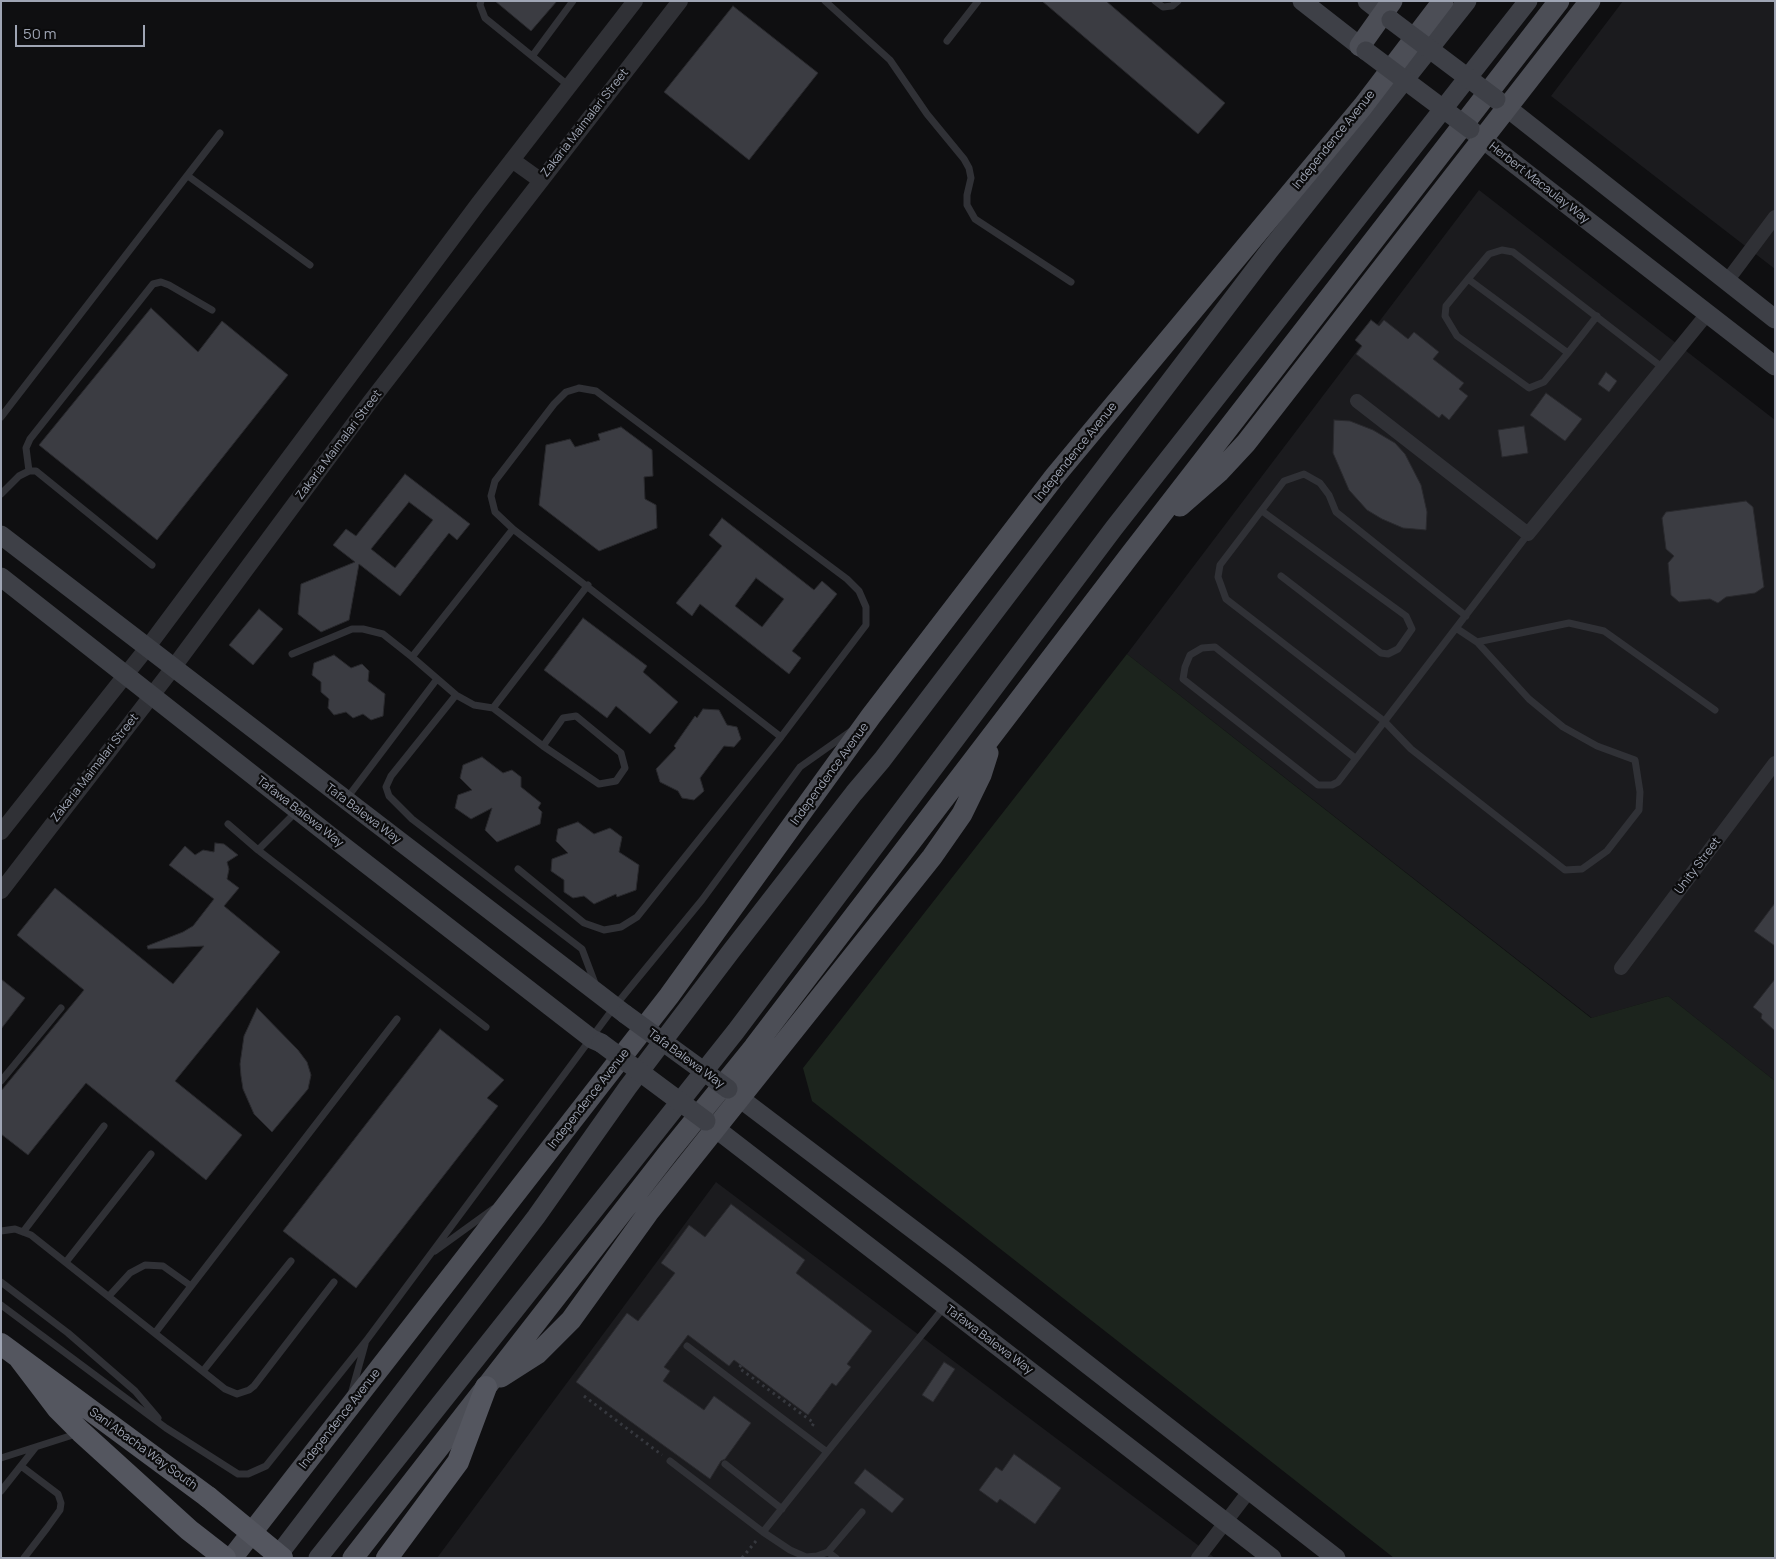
<!DOCTYPE html>
<html>
<head>
<meta charset="utf-8">
<style>
  body { margin:0 }
  #map { position:relative; width:1776px; height:1559px; overflow:hidden; background:#0f0f11; font-family:Manrope,sans-serif }
  canvas { display:block }
  .frame { position:absolute; inset:0; border:2px solid #9fa5b4; pointer-events:none }
  .scale { position:absolute; left:15px; top:25px; width:130px; height:22px; box-sizing:border-box; border:2px solid #9fa5b4; border-top:0; padding-left:6px; font-size:15px; line-height:18px; white-space:nowrap; color:#9fa5b4; -webkit-text-stroke:4px #0b0b0c; paint-order:stroke }
</style>
</head>
<body>
<div id="map">
<canvas width="1776" height="1559"></canvas>
<div class="frame"></div>
<div class="scale">50 m</div>
</div>
<script>
const context = document.querySelector('canvas').getContext('2d');
context.lineJoin = 'round';
function paint(path, color) {
  context.fillStyle = color;
  context.fill(path, 'evenodd');
}
function toPath(rows) {
  const path = new Path2D();
  for (const r of rows) {
    path.moveTo(r[0], r[1]);
    for (let i = 2; i < r.length; i += 2) path.lineTo(r[i], r[i + 1]);
  }
  return path;
}
function stroke(path, color, width, dash) {
  context.strokeStyle = color;
  context.lineWidth = width;
  context.lineCap = dash ? 'butt' : 'round';
  context.setLineDash(dash || []);
  context.stroke(path);
}
function drawText(font, color, halo, rows, align = 'center') {
  context.font = font + ' Manrope,sans-serif';
  context.lineWidth = 4.5;
  context.setLineDash([]);
  context.textBaseline = 'middle';
  context.strokeStyle = halo;
  context.fillStyle = color;
  for (const [text, x, y, turn = 0] of rows) {
    context.save();
    context.translate(x, y);
    context.rotate((+turn || 0) * Math.PI / 180);
    context.textAlign = isNaN(turn) ? turn : align;
    if (halo) context.strokeText(text, 0, 0);
    context.fillText(text, 0, 0);
    context.restore();
  }
}
paint(toPath([
  [1623,1,1775,1,1775,269,1551,96],
  [1479,190,1775,420,1775,1081,1668,996,1592,1018,1127,654],
  [716,1182,1215,1558,437,1558]
]), '#1b1b1e');
paint(toPath([
  [1127,654,1591,1018,1668,996,1775,1081,1775,1558,1394,1558,812,1101,803,1068]
]), '#1c241d');
const building = toPath([
  [495,1,557,1,531,31,495,1],
  [1042,1,1106,1,1225,103,1198,134,1042,1],
  [733,6,818,73,749,160,664,92,733,6],
  [151,308,198,352,222,321,288,375,157,540,39,445,151,308],
  [1371,320,1379,326,1384,320,1408,339,1414,332,1439,352,1433,359,1464,383,1459,389,1468,396,1449,420,1442,414,1439,418,1356,354,1362,346,1355,340,1371,320],
  [1606,372,1617,381,1609,392,1598,384,1606,372],
  [1546,393,1582,419,1565,441,1530,415,1546,393],
  [1334,420,1350,421,1373,430,1395,443,1405,454,1421,485,1427,512,1426,530,1403,528,1382,519,1367,510,1349,490,1333,453,1334,420],
  [1524,426,1528,453,1502,457,1498,430,1524,426],
  [621,427,652,450,653,476,644,477,645,499,656,505,657,528,599,551,539,505,546,445,570,439,575,447,600,440,598,434,621,427],
  [405,474,470,524,457,540,449,533,400,596,359,564,349,620,321,632,298,614,301,584,355,562,333,545,346,529,356,536,405,474],
  [409,502,433,520,395,568,371,549,409,502],
  [1746,501,1753,507,1764,587,1755,593,1726,597,1718,603,1710,599,1679,602,1671,595,1668,563,1674,556,1666,549,1662,518,1666,512,1746,501],
  [722,518,814,590,822,581,837,594,792,651,801,658,789,674,700,604,692,616,676,603,722,546,709,535,722,518],
  [756,578,784,599,762,627,735,606,756,578],
  [259,609,283,629,253,665,229,645,259,609],
  [583,618,647,666,643,672,678,702,650,734,616,706,607,718,544,670,583,618],
  [334,655,351,668,362,664,369,671,368,681,385,694,383,716,371,720,363,714,353,718,346,712,334,715,328,708,329,699,321,692,321,682,312,675,314,663,334,655],
  [703,709,719,710,727,725,737,727,741,739,734,747,724,746,700,778,704,791,694,800,682,798,678,791,660,782,656,769,676,748,674,746,695,716,697,718,703,709],
  [482,757,503,773,512,770,521,777,521,787,541,803,538,808,542,812,540,824,497,842,485,830,492,808,471,819,455,808,458,795,472,790,460,778,463,765,482,757],
  [578,822,594,834,610,828,622,837,619,852,639,865,636,890,617,897,616,894,594,904,584,896,573,898,564,892,564,880,551,871,552,859,568,853,556,841,558,829,578,822],
  [215,843,224,844,238,855,227,862,229,869,227,879,239,888,224,906,280,952,175,1081,242,1135,206,1180,86,1083,28,1155,1,1134,1,1091,84,990,17,935,55,888,173,984,204,946,148,949,147,946,183,932,193,926,214,899,169,865,185,846,195,855,203,850,214,852,215,843],
  [1775,903,1775,946,1754,931,1775,903],
  [1,979,25,998,1,1029,1,979],
  [1775,979,1775,1031,1761,1018,1762,1014,1753,1007,1775,979],
  [257,1008,298,1050,307,1062,311,1075,308,1089,272,1132,254,1114,243,1089,241,1076,240,1064,244,1036,257,1008],
  [440,1029,504,1080,487,1098,498,1106,356,1288,283,1231,440,1029],
  [731,1204,805,1260,796,1273,872,1331,847,1364,851,1367,836,1386,832,1383,808,1415,734,1360,729,1366,688,1335,664,1367,670,1371,663,1381,704,1410,714,1396,751,1423,725,1459,721,1461,710,1479,576,1382,627,1313,638,1321,675,1273,661,1263,689,1225,705,1237,731,1204],
  [944,1362,955,1369,933,1402,922,1395,944,1362],
  [1014,1454,1061,1488,1035,1524,1000,1499,997,1503,979,1490,996,1467,1002,1471,1014,1454],
  [865,1469,904,1499,892,1513,854,1483,865,1469]
]);
paint(building, '#3b3c42');
stroke(building, '#29292d', 1);
stroke(toPath([
  [741,1365,739,1368,814,1423,812,1426],
  [584,1396,662,1455],
  [742,1558,756,1541]
]), '#36383e', 3, [2.5, 4]);
stroke(toPath([
  [481,1,480,5,485,18,569,86],
  [825,1,890,60,927,114,964,159,969,168,971,178,967,195,967,205,975,219,1071,282],
  [1155,1,1163,7,1172,6,1178,1],
  [947,41,978,1],
  [533,55,573,1],
  [188,176,310,265],
  [1468,279,1568,353,1544,382,1529,388,1457,336,1445,316,1446,306,1468,279,1489,254,1502,250,1513,252,1663,368],
  [1568,353,1597,316],
  [579,388,596,391,847,579,859,591,866,607,866,625,781,737,513,529,495,512,491,496,495,481,554,404,566,392,579,388],
  [1,417,220,133],
  [29,471,26,448,30,439,153,284,161,282,169,285,212,310],
  [1,494,19,476,29,471,36,471,152,565],
  [1262,511,1406,616,1412,629,1398,649,1388,654,1381,653,1281,576],
  [513,529,412,657,456,695,474,705,493,708,543,746,599,784,616,781,625,768,621,753,576,716,563,718,543,746],
  [1466,616,1336,512,1329,495,1320,483,1304,474,1284,481,1220,565,1218,577,1226,599,1384,721,1411,749,1565,870,1582,869,1607,851,1639,810,1640,792,1635,760,1597,746,1563,727,1529,699,1477,642],
  [1456,628,1477,642,1569,623,1604,631,1715,710],
  [292,654,352,629,363,629,383,634,412,657],
  [456,695,391,776,386,787,389,796,412,819,582,949,596,986],
  [493,708,588,585],
  [1355,758,1215,647,1202,648,1190,655,1185,667,1183,679,1318,785,1332,785,1338,782,1528,534],
  [347,798,437,679],
  [228,824,258,850,486,1027],
  [258,850,297,811],
  [518,869,584,923,604,930,621,927,637,917,781,737],
  [1,1081,61,1008],
  [1,1231,15,1229,31,1235,225,1389,237,1394,249,1390,254,1386,334,1282],
  [23,1232,104,1126],
  [435,1251,493,1209],
  [66,1262,151,1154],
  [1,1282,68,1333,135,1391,158,1418],
  [109,1296,130,1273,145,1265,163,1266,191,1286],
  [1,1305,166,1428,238,1474,248,1474,266,1466,366,1341,615,1006,702,900,800,767,851,731],
  [155,1333,397,1019],
  [687,1346,827,1452,945,1306],
  [203,1371,291,1261],
  [352,1391,365,1344],
  [1,1458,76,1434],
  [670,1461,763,1532,790,1550,806,1557,817,1556,828,1552,862,1512],
  [725,1464,782,1509],
  [21,1466,58,1494,61,1503,60,1510,47,1528,24,1558],
  [1,1491,35,1448],
  [763,1532,827,1452],
  [828,1552,836,1558]
]), '#303136', 7);
stroke(toPath([
  [1727,281,1775,217],
  [1357,401,1528,534,1707,314],
  [1621,968,1775,763],
  [1198,1558,1250,1490]
]), '#303136', 14);
stroke(toPath([
  [512,160,540,180],
  [1,832,147,648,478,204,635,1],
  [1,891,173,668,370,402,680,1]
]), '#303136', 16);
stroke(toPath([
  [1302,1,1366,51],
  [1367,1,1391,20],
  [1496,99,1775,319],
  [1471,130,1775,366],
  [1,535,625,1014],
  [1,577,329,835,592,1039,601,1043],
  [729,1090,952,1259,1336,1558],
  [706,1121,1272,1558],
  [276,1558,536,1217,628,1087,732,950,854,793,882,760,1269,251,1467,1],
  [318,1558,736,1031,1114,528,1528,1]
]), '#3e4047', 19);
stroke(toPath([
  [1360,46,1392,1],
  [1180,506,1219,472,1246,443,1590,1],
  [501,1377,537,1354,571,1320,648,1213,932,857,962,814,981,775,988,753],
  [232,1558,669,996,871,716,1055,476,1363,106,1443,1],
  [353,1558,669,1152,754,1047,1130,555,1559,1]
]), '#4c4e56', 21);
stroke(toPath([
  [1,1344,208,1497],
  [20,1359,58,1409,81,1432,189,1530,225,1558],
  [387,1558,458,1462,486,1387]
]), '#54565f', 22);
stroke(toPath([
  [1391,20,1496,99],
  [1366,51,1470,129],
  [625,1014,728,1089],
  [601,1043,706,1121]
]), '#3e4047', 19);
stroke(toPath([
  [208,1497,282,1558]
]), '#54565f', 22);
drawText('12px', '#9fa5b4', '#0b0b0c', [
  ["Zakaria Maimalari Street",585,123,-52],
  ["Independence Avenue",1334,140,-51],
  ["Herbert Macaulay Way",1539,183,38],
  ["Zakaria Maimalari Street",339,445,-53],
  ["Independence Avenue",1076,452,-51],
  ["Zakaria Maimalari Street",95,768,-52],
  ["Independence Avenue",830,774,-54],
  ["Tafawa Balewa Way",300,812,38],
  ["Tafa Balewa Way",363,814,37],
  ["Unity Street",1698,866,-53],
  ["Tafa Balewa Way",686,1059,36],
  ["Independence Avenue",589,1099,-52],
  ["Tafawa Balewa Way",989,1340,37],
  ["Independence Avenue",340,1419,-52],
  ["Sani Abacha Way South",143,1449,36]
]);
</script>
</body>
</html>
